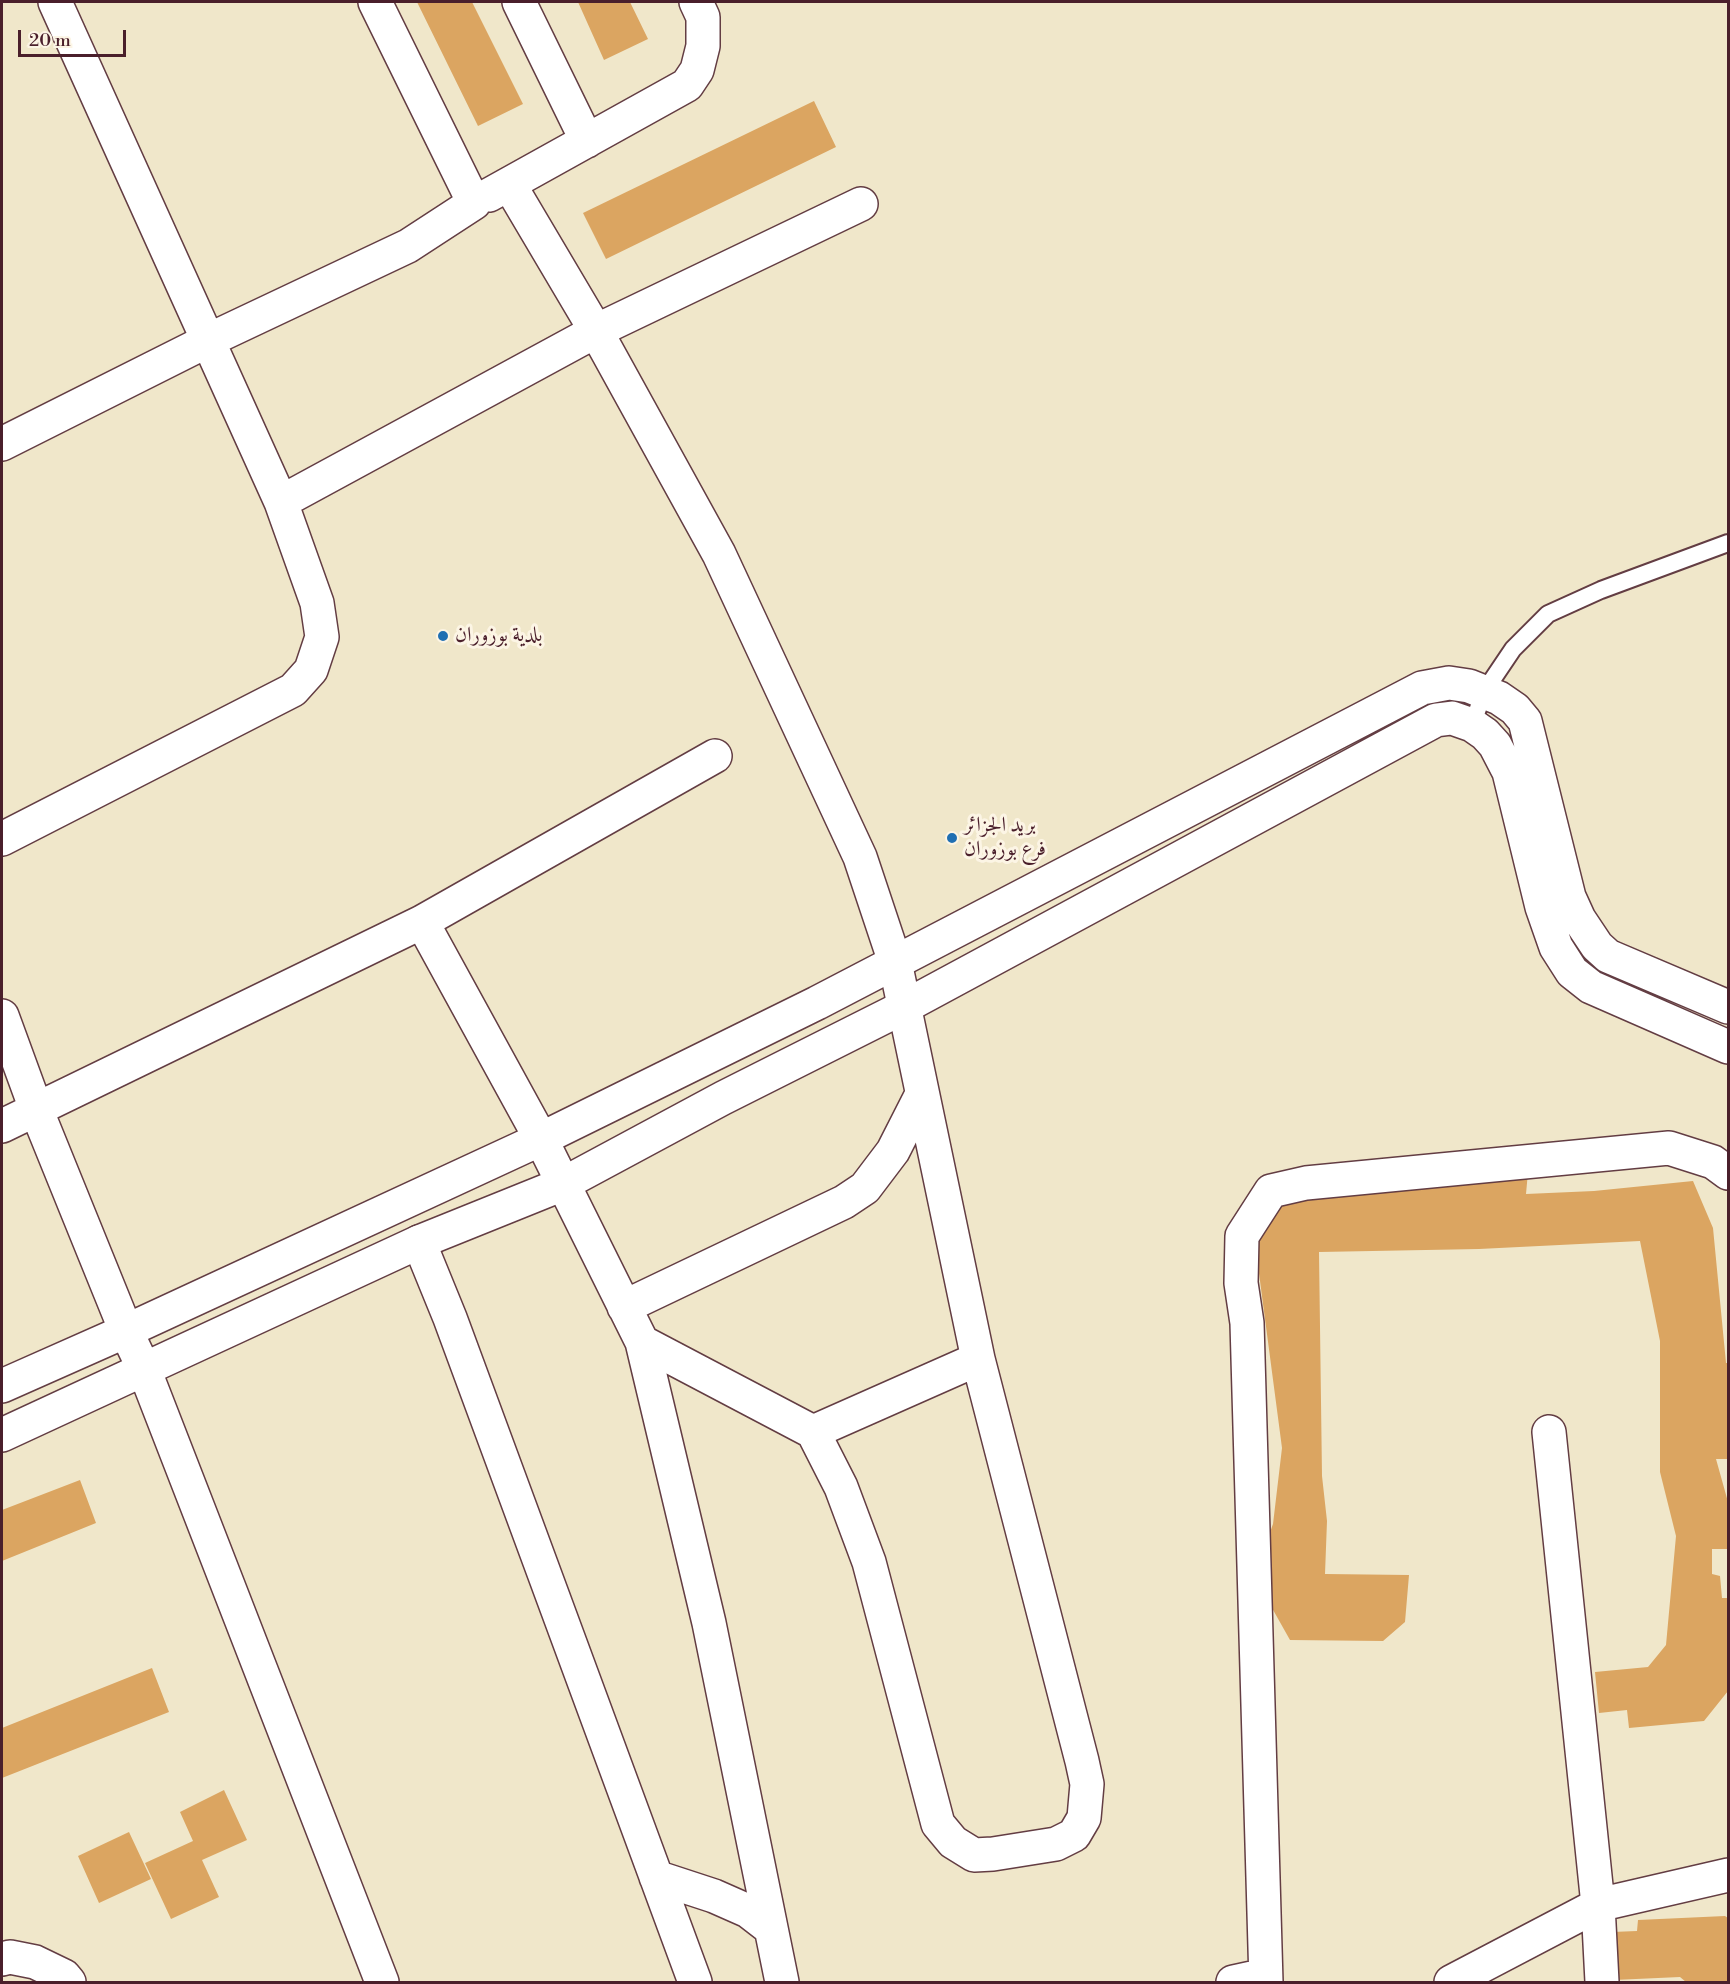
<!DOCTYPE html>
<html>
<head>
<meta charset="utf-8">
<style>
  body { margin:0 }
  #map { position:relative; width:1730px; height:1984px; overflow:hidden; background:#f0e7ca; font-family:"Libre Bodoni",serif }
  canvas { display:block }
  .frame { position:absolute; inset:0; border:3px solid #4a1f2b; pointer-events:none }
  .scale { position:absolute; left:18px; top:30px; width:108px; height:27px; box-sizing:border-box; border:3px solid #4a1f2b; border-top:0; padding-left:8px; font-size:18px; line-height:21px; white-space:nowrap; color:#4a1f2b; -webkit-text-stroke:4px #fcf5e5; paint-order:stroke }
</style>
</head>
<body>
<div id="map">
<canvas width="1730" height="1984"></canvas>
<div class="frame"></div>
<div class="scale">20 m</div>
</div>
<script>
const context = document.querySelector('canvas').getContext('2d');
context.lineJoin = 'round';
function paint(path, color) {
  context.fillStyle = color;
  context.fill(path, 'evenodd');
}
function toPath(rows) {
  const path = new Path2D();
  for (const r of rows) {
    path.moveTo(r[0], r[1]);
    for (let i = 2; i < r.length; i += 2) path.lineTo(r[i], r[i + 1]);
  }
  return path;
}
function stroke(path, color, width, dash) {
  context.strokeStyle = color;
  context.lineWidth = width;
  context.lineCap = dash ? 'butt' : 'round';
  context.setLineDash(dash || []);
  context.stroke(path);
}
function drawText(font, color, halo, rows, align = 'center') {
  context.font = font + ' "Libre Bodoni",Amiri,serif';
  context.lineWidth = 6;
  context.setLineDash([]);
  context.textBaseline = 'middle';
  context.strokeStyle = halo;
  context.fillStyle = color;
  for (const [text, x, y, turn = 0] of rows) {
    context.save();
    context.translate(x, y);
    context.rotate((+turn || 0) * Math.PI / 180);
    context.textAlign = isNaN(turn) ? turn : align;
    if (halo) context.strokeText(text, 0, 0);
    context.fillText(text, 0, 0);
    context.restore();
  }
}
paint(toPath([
  [417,2,472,2,523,104,478,126],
  [578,2,630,2,648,39,604,60],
  [814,101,836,147,606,259,583,213],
  [1528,1172,1526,1194,1594,1191,1693,1181,1713,1228,1726,1363,1728,1363,1728,1459,1716,1459,1728,1502,1728,1549,1712,1549,1712,1574,1720,1576,1722,1598,1728,1598,1728,1691,1704,1721,1629,1728,1627,1710,1599,1713,1595,1672,1648,1667,1666,1645,1676,1536,1660,1472,1660,1341,1640,1241,1479,1249,1319,1252,1322,1476,1327,1521,1325,1574,1409,1575,1405,1622,1383,1641,1290,1640,1254,1576,1273,1524,1282,1448,1255,1243,1271,1191],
  [80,1480,96,1523,2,1561,2,1510],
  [152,1668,169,1712,2,1778,2,1728],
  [224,1790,247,1840,202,1860,219,1897,171,1919,145,1863,193,1841,180,1812],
  [129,1832,151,1879,99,1903,78,1856],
  [1725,1916,1728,1918,1728,1982,1686,1982,1680,1977,1614,1980,1612,1932,1637,1931,1638,1920]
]), '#dba561');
const service = toPath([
  [1472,725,1484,692,1513,649,1548,614,1601,590,1728,543]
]);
const minor = toPath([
  [519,2,587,141],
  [509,184,596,331,719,554,860,857,895,962,978,1359,1082,1761,1087,1784,1084,1818,1074,1835,1056,1844,993,1854,974,1855,953,1842,938,1824,869,1562,841,1487,813,1432,642,1342],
  [489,195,687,85,697,70,703,46,703,17,696,2],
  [2,444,209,340,408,246,474,203,375,2],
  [281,502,596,331,861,204],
  [2,839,293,690,311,670,322,637,317,603,281,502,55,2],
  [422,922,541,1139,642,1342,709,1623,782,1982],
  [2,1016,36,1109,126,1331,144,1369,382,1982],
  [2,1126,422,922,715,756],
  [419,1242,450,1318,695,1982],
  [624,1307,844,1202,865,1188,893,1151,922,1094],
  [813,1432,978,1359],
  [1549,1432,1598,1905,1602,1982],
  [656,1877,714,1896,748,1911,770,1928],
  [2,1959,10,1957,35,1962,64,1976,69,1982],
  [1233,1982,1265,1975],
  [1266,1982,1247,1323,1241,1283,1242,1236,1271,1191,1306,1183,1669,1148,1713,1162,1728,1173],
  [1451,1982,1598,1905,1728,1875]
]);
const tertiary = toPath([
  [2,1386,126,1331,541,1139,817,1003,1422,688,1449,683,1469,686,1499,698,1515,709,1525,721,1569,897,1579,919,1597,946,1608,956,1728,1007],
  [2,1435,419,1242,563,1184,723,1098,904,1007,1436,720,1452,718,1472,725,1485,734,1495,745,1509,772,1542,907,1556,947,1572,972,1591,987,1728,1047]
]);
stroke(service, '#633d43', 20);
stroke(minor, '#633d43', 36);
stroke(tertiary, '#633d43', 36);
stroke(service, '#fff', 16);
stroke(minor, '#fff', 33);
stroke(tertiary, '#fff', 33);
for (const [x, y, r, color] of [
  [443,636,6,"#1f6fb2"],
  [952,838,6,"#1f6fb2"]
]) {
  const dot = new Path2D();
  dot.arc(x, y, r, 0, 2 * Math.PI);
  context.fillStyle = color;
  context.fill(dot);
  stroke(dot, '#fcf5e5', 2);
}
drawText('21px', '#4a1f2b', '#fcf5e5', [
  ["بلدية بوزوران",455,636],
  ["بريد الجزائر",964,826],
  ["فرع بوزوران",964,850]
], 'left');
</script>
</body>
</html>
